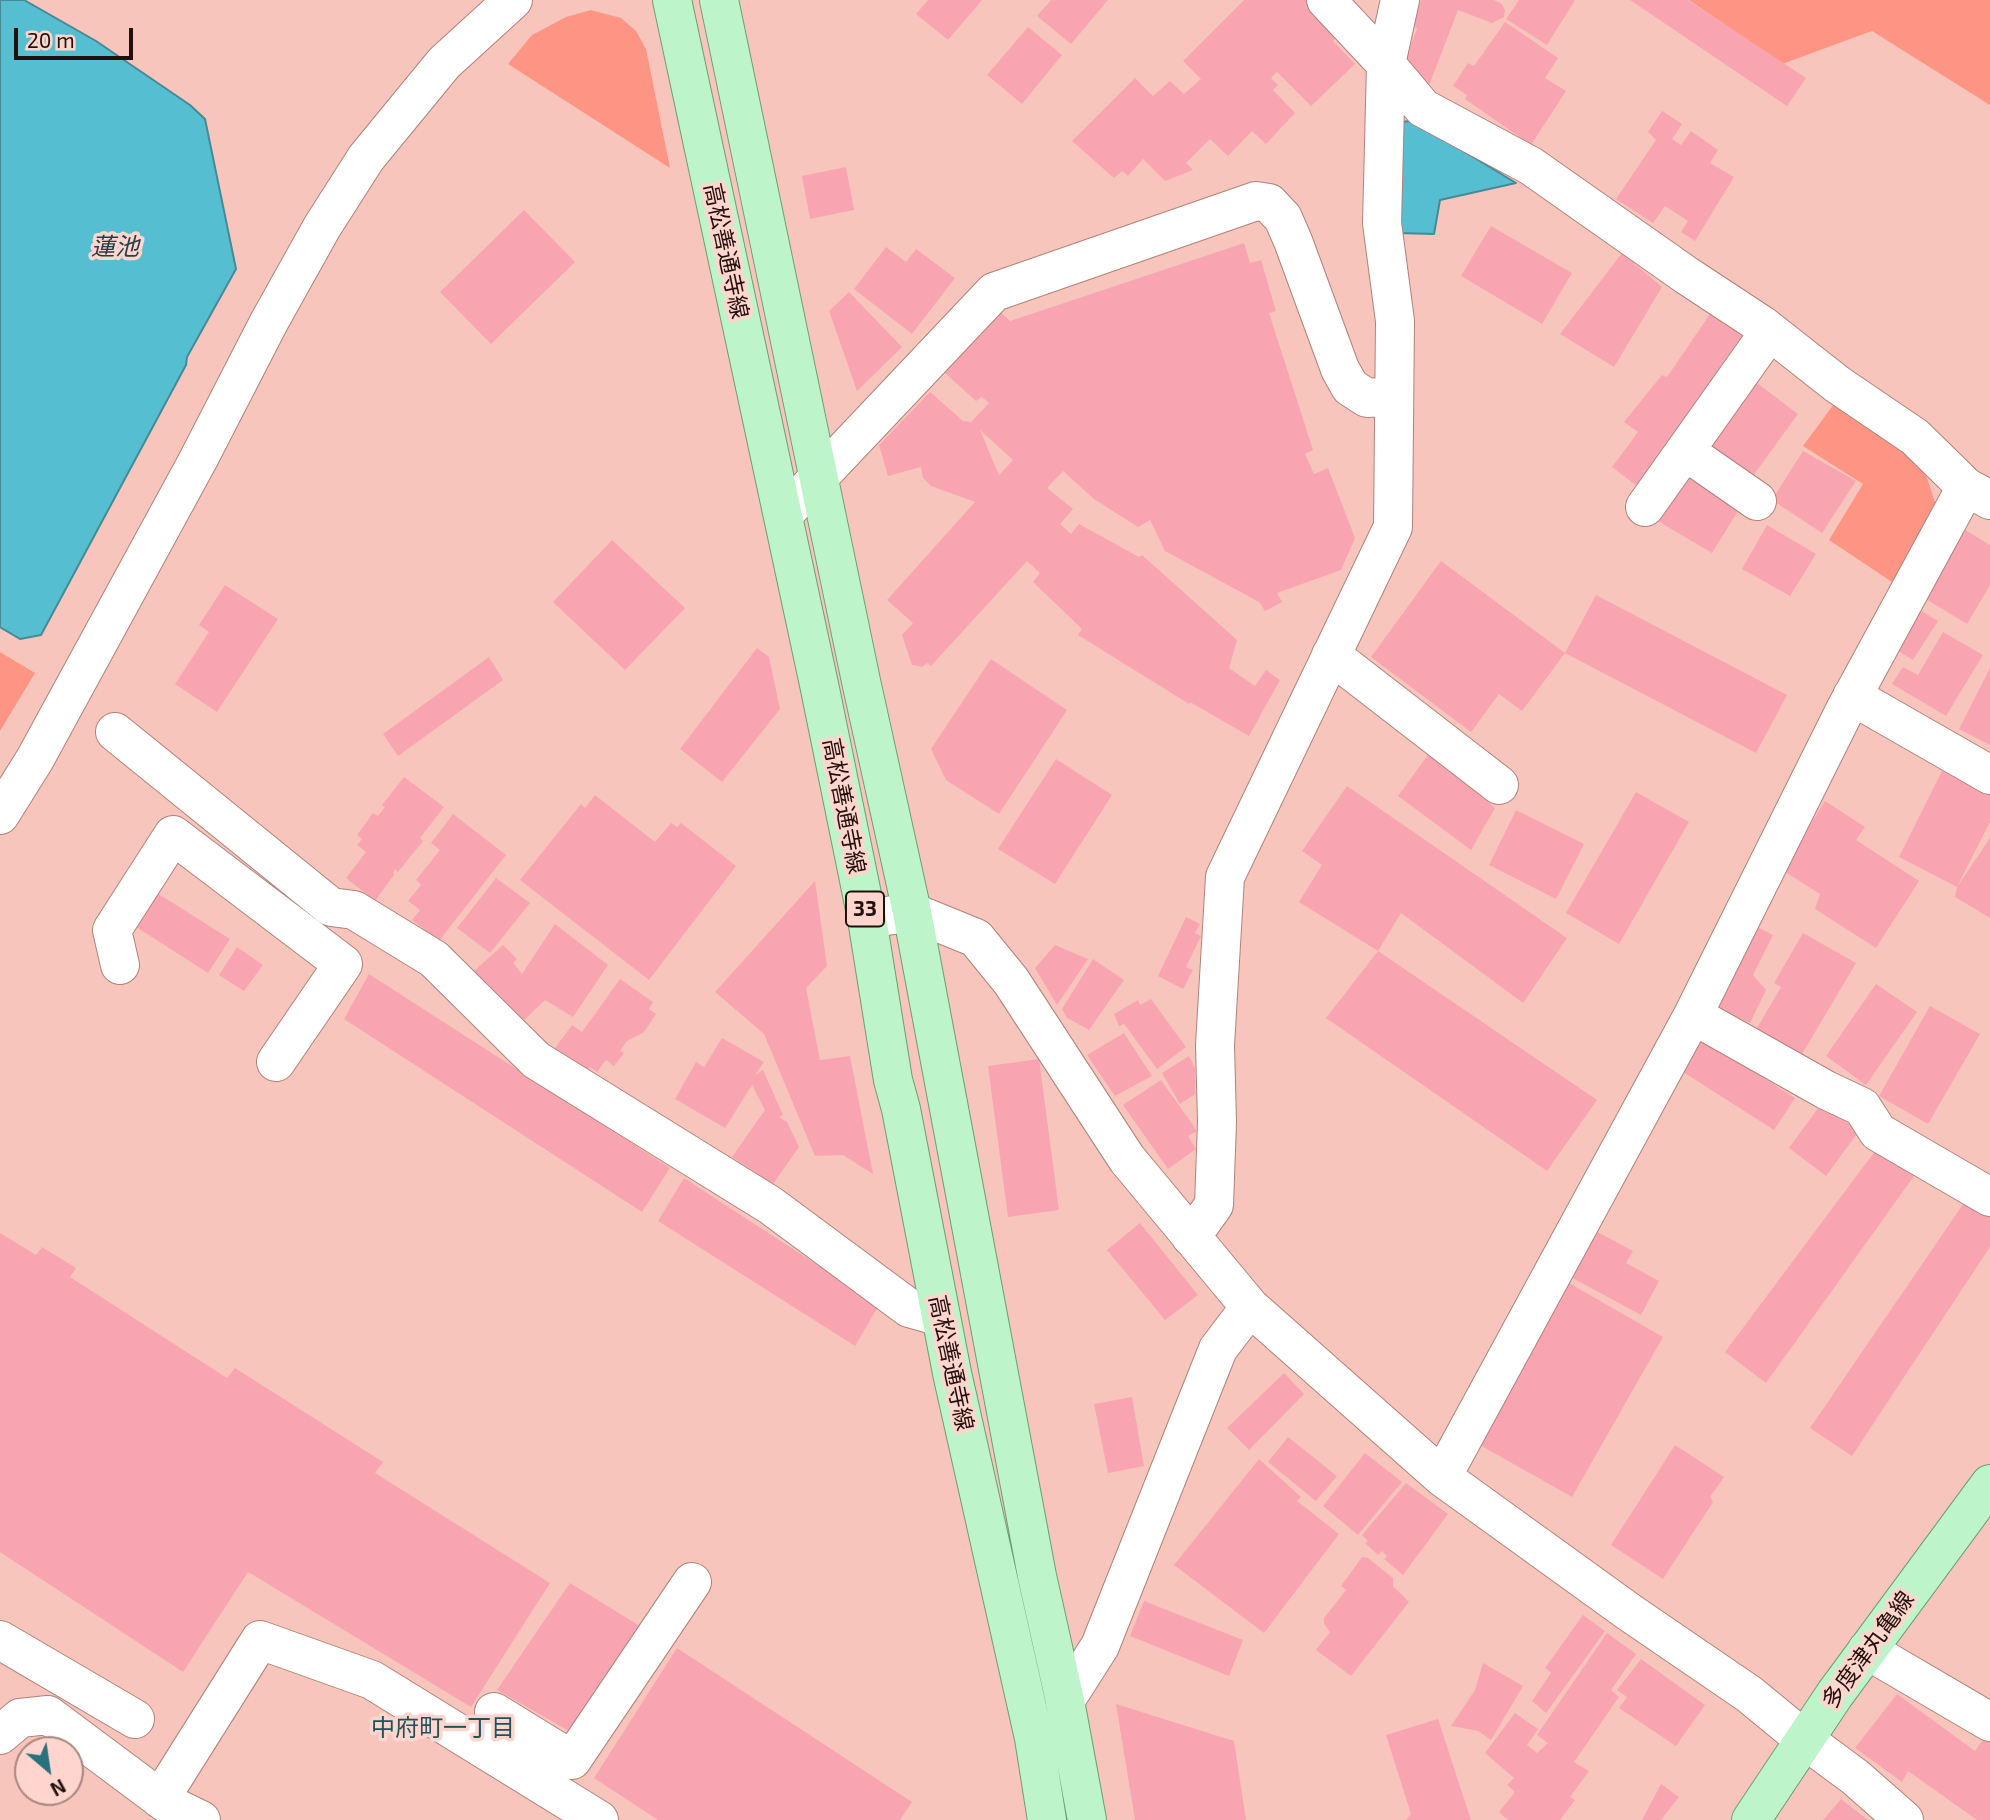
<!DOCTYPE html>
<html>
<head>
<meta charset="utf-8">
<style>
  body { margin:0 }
  #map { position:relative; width:1990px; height:1820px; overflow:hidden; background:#f8c5bc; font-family:"Exo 2",sans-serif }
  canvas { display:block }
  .north { position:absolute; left:14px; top:1736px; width:70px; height:70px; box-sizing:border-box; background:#ffd5ce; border:2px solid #a68681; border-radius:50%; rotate:151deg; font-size:19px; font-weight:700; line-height:28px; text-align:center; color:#21100d }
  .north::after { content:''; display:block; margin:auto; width:24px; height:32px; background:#29717c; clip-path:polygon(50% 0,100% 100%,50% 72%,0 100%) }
  .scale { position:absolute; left:14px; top:28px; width:119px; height:32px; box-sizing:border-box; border:4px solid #21100d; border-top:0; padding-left:9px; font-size:21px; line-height:24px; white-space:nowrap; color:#21100d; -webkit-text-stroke:5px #ffd5ce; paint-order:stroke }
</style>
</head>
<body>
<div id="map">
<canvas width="1990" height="1820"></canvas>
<div class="north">N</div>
<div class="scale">20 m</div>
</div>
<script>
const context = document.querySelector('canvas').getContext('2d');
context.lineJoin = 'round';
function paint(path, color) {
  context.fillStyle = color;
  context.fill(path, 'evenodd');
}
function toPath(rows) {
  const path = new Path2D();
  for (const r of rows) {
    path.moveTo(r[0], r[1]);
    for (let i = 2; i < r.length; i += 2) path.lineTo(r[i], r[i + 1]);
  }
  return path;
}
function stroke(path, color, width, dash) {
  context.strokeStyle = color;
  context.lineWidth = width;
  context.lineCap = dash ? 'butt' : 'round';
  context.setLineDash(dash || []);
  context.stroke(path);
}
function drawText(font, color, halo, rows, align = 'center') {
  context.font = font + ' "Exo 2","Noto Sans JP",sans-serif';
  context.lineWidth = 7;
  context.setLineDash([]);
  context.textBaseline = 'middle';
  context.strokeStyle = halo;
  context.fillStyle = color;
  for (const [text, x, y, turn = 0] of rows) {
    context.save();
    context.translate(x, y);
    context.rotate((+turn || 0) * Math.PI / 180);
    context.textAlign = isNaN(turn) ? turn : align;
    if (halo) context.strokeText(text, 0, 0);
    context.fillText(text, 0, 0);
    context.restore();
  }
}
paint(toPath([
  [1689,0,1990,0,1990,105,1872,31,1782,64],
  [591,10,621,18,636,31,646,49,670,168,508,64,532,35,566,17],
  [1834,404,1923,466,1937,508,1898,586,1829,540,1863,484,1803,446],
  [0,652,35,673,0,731]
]), '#fe9484');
const water = toPath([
  [0,0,24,0,96,41,190,105,205,119,236,269,187,357,186,365,41,635,20,639,0,627,0,0],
  [1411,121,1422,126,1516,183,1440,200,1434,234,1397,233,1400,122,1411,121]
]);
paint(water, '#55bfd1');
stroke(water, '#458a96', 2);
paint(toPath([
  [928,0,982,0,948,40,916,14],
  [1051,0,1108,0,1071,44,1037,16],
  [1244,0,1306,0,1339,34,1333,41,1355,64,1311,106,1277,72,1271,78,1278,85,1273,90,1295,113,1266,144,1252,131,1228,156,1210,139,1186,163,1193,170,1165,181,1143,159,1128,176,1122,171,1114,178,1072,141,1135,78,1153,96,1170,81,1184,94,1201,79,1183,61],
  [1421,0,1494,0,1502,4,1505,10,1504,17,1492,23,1458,10,1428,88,1404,62,1417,29,1413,23],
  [1519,0,1575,0,1547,45,1506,19],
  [1630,0,1688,0,1806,78,1787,106],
  [1505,22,1558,58,1545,78,1566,91,1531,145,1465,99,1467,95,1453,86,1468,63,1474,66],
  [1028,27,1062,55,1022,104,987,75],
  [1662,111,1682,124,1672,139,1681,145,1691,131,1718,150,1710,163,1734,177,1695,241,1681,232,1688,221,1665,206,1653,223,1616,199,1656,140,1648,132],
  [846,167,854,210,810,219,802,176],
  [524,210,575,262,491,344,440,292],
  [1491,226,1572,273,1542,324,1461,276],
  [1244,243,1250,263,1261,260,1276,311,1269,313,1313,450,1305,454,1314,474,1328,468,1355,538,1341,570,1277,593,1282,602,1265,611,1259,602,1165,551,1150,520,1138,527,1094,499,1063,471,1047,488,1073,509,1060,524,1071,534,1079,524,1139,557,1142,555,1237,640,1229,668,1255,686,1266,670,1280,680,1249,736,1190,702,1189,704,1078,635,1082,629,1033,582,1040,573,1027,561,931,666,927,663,922,667,912,665,902,635,913,623,887,600,975,502,931,486,923,478,921,467,888,476,879,445,930,392,963,421,971,422,989,403,982,397,976,401,936,365,993,305,1010,321],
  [980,430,1013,460,999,475],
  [886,247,906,262,916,249,955,278,912,334,854,289],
  [1622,253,1662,287,1614,367,1560,334],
  [849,292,902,347,857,391,829,311],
  [1710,314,1742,336,1637,486,1612,467,1638,432,1624,422,1662,375,1667,377],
  [1757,383,1798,414,1750,480,1708,448],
  [1803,451,1856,481,1822,533,1772,500],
  [1689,474,1740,508,1712,553,1656,520],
  [1767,525,1816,554,1790,596,1742,569],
  [1962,528,1990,545,1990,585,1967,624,1921,596],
  [612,540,685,608,625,670,553,602],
  [1441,561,1565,653,1596,595,1787,695,1756,753,1565,653,1522,711,1499,694,1471,732,1371,657],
  [225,585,278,619,217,712,175,684,209,632,199,625],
  [1920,610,1938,621,1913,660,1895,649],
  [1943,632,1983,655,1946,716,1892,684,1903,667,1918,675],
  [757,648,769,657,780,709,722,782,680,749],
  [489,657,503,680,398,756,383,734],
  [991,659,1067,710,999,814,946,780,931,749],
  [1990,668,1990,745,1959,729],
  [1430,752,1495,808,1471,850,1398,796],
  [1056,759,1112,795,1055,884,998,849],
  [1942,771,1990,795,1990,822,1957,887,1899,857],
  [404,777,444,807,420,838,423,841,398,872,395,869,393,873,394,875,375,901,346,878,366,852,357,845,362,839,357,835,373,813,378,816,385,807,382,805],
  [1347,786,1567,938,1523,1003,1401,913,1378,951,1597,1100,1547,1171,1326,1018,1378,951,1299,902,1322,865,1302,851],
  [1636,792,1689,822,1619,944,1566,913],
  [595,795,655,842,671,823,677,827,681,823,736,866,649,980,520,880,581,804,585,808],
  [1825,801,1865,827,1856,840,1919,881,1876,948,1815,909,1820,894,1782,870],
  [1516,810,1584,844,1556,899,1489,865],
  [453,814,506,855,439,941,412,920,420,910,408,901,421,885,416,880,440,850,431,843],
  [1990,838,1990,918,1955,897,1957,887],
  [496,878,530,903,490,953,457,928],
  [815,881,827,966,806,988,820,1060,850,1056,873,1174,843,1155,815,1156,764,1034,715,992],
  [154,891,230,939,208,973,133,925],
  [1186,917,1200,924,1195,933,1201,936,1186,967,1193,970,1183,989,1158,976],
  [555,924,608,965,573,1017,545,1000,524,1020,474,971,503,945,517,959,513,963,522,974],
  [1753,925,1773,935,1753,975,1766,990,1750,1023,1714,1007],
  [1803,933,1856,963,1802,1054,1757,1028,1781,987,1774,983],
  [1055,945,1088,959,1057,1005,1035,968],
  [237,947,263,965,244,991,219,975],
  [1093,959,1124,980,1089,1030,1067,1018,1062,1009],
  [369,974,670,1168,642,1212,344,1019],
  [620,979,653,1002,649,1009,656,1014,644,1032,627,1041,620,1051,624,1053,614,1066,606,1060,597,1072,590,1067,584,1075,552,1052,572,1025,582,1032],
  [1876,984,1917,1012,1866,1085,1826,1056],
  [1151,999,1186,1047,1157,1069,1124,1024,1119,1026,1114,1014,1138,1000,1140,1005],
  [1930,1006,1980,1034,1928,1124,1879,1096],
  [1124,1033,1152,1076,1115,1096,1087,1055],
  [722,1038,764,1062,755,1075,763,1070,783,1115,779,1117,787,1122,799,1147,773,1184,732,1157,765,1110,752,1085,725,1128,675,1099,696,1062,704,1067],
  [1701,1038,1795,1098,1774,1130,1680,1070],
  [1189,1056,1195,1068,1195,1094,1180,1104,1162,1073],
  [1039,1059,1059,1210,1008,1217,988,1066],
  [1161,1080,1197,1131,1188,1136,1196,1149,1168,1169,1123,1105],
  [1821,1104,1859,1131,1826,1176,1789,1148],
  [1881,1143,1919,1169,1766,1383,1725,1352],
  [684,1178,879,1305,855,1346,658,1221],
  [1968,1197,1990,1212,1990,1247,1852,1456,1810,1428],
  [1140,1223,1198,1295,1165,1320,1107,1250],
  [1590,1228,1633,1251,1626,1263,1659,1281,1641,1315,1565,1274],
  [0,1233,36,1255,42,1247,76,1268,70,1277,227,1378,235,1368,383,1462,375,1473,550,1583,471,1707,248,1572,183,1672,0,1552],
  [1562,1279,1663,1337,1572,1497,1471,1440],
  [1284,1373,1304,1394,1249,1450,1227,1428],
  [1132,1397,1144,1466,1108,1473,1094,1404],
  [1288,1437,1337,1476,1316,1501,1268,1462],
  [1675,1445,1724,1477,1710,1497,1713,1502,1663,1579,1611,1545],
  [1365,1453,1402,1482,1358,1535,1323,1506],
  [1259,1459,1301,1497,1297,1501,1339,1534,1264,1633,1174,1565],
  [1406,1483,1448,1514,1403,1575,1384,1559,1387,1556,1382,1551,1378,1555,1365,1543,1368,1541,1362,1535],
  [1362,1557,1368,1558,1393,1578,1393,1586,1409,1602,1351,1676,1316,1650,1330,1632,1324,1624,1324,1618,1346,1590,1341,1586],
  [570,1583,640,1626,569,1731,497,1690],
  [1144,1601,1243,1640,1229,1676,1130,1636],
  [1583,1615,1605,1631,1546,1713,1532,1701,1551,1673,1545,1668],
  [1607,1633,1636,1654,1611,1690,1619,1697,1574,1762,1589,1771,1570,1797,1575,1800,1560,1820,1508,1820,1499,1812,1515,1792,1507,1785,1514,1778,1485,1753,1515,1713,1538,1729,1527,1745,1537,1753,1548,1743,1537,1735],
  [677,1648,912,1802,900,1820,658,1820,594,1778],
  [1641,1659,1705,1705,1676,1746,1619,1708,1627,1697,1617,1690],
  [1483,1663,1523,1686,1491,1740,1478,1731,1451,1726,1475,1690],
  [1897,1694,1975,1751,1987,1734,1990,1736,1990,1820,1977,1820,1908,1771,1902,1782,1855,1748],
  [1116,1704,1234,1741,1246,1820,1135,1820],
  [1438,1719,1471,1820,1406,1820,1411,1814,1386,1735],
  [1661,1784,1679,1797,1661,1820,1642,1820],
  [1841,1799,1868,1820,1823,1820]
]), '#f9a5b1');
const minor = toPath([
  [1326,0,1386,64,1423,108,1531,166,1686,275,1762,325,1837,384,1915,437,1966,487,1990,500],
  [1685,451,1757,501],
  [1645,507,1770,331],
  [783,515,994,292,1256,201,1269,203,1283,218,1293,241,1340,369,1350,387,1367,398,1394,396],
  [1331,655,1499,785],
  [1852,696,1990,775],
  [115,732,331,907,354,910,434,959,536,1060,770,1205,909,1308,941,1317],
  [0,815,35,759,198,460,269,322,322,227,366,158,444,63,513,0],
  [867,919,912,912,976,938,1011,981,1127,1159,1250,1307,1442,1477,1629,1612,1749,1694,1805,1740,1855,1777,1904,1820],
  [120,965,112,930,173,835,343,964,276,1062],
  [1693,1015,1826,1090,1862,1107,1878,1132,1990,1197],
  [1191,1237,1214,1205,1217,1122,1215,1045,1225,877,1393,527,1395,321,1382,223,1386,64,1400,0],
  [1442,1477,1693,1015,1846,708,1966,487],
  [0,1640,135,1719],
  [1867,1650,1990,1722],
  [1065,1701,1100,1646,1218,1349,1250,1307],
  [494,1712,572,1760,692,1582],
  [0,1735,20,1718,48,1715,166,1803,201,1820],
  [160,1799,260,1640,372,1680,599,1820]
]);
const major = toPath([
  [672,0,820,689,867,919,893,1080,901,1109,952,1373,1034,1738,1047,1820],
  [719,0,861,681,912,912,1037,1576,1065,1701,1087,1820],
  [1751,1820,1835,1694,1990,1484]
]);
stroke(minor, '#b1827a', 40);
stroke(major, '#6b9f70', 40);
stroke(minor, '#fff', 38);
stroke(major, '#bef4ca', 38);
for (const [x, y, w] of [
  [865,909,38]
]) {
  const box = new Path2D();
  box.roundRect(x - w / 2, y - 17.5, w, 35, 5);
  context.fillStyle = '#ffd5ce';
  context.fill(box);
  stroke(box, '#21100d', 2);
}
drawText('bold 21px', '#21100d', null, [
  ["33",865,909]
]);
drawText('23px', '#21100d', '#ffd5ce', [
  ["高松善通寺線",726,251,78],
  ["高松善通寺線",844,806,79],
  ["高松善通寺線",951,1363,78],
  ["多度津丸亀線",1868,1650,-54]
]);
drawText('italic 24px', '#204046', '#ffd5ce', [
  ["蓮池",115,247]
]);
drawText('24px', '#1a535c', '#ffd5ce', [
  ["中府町一丁目",443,1728]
]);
</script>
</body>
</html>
